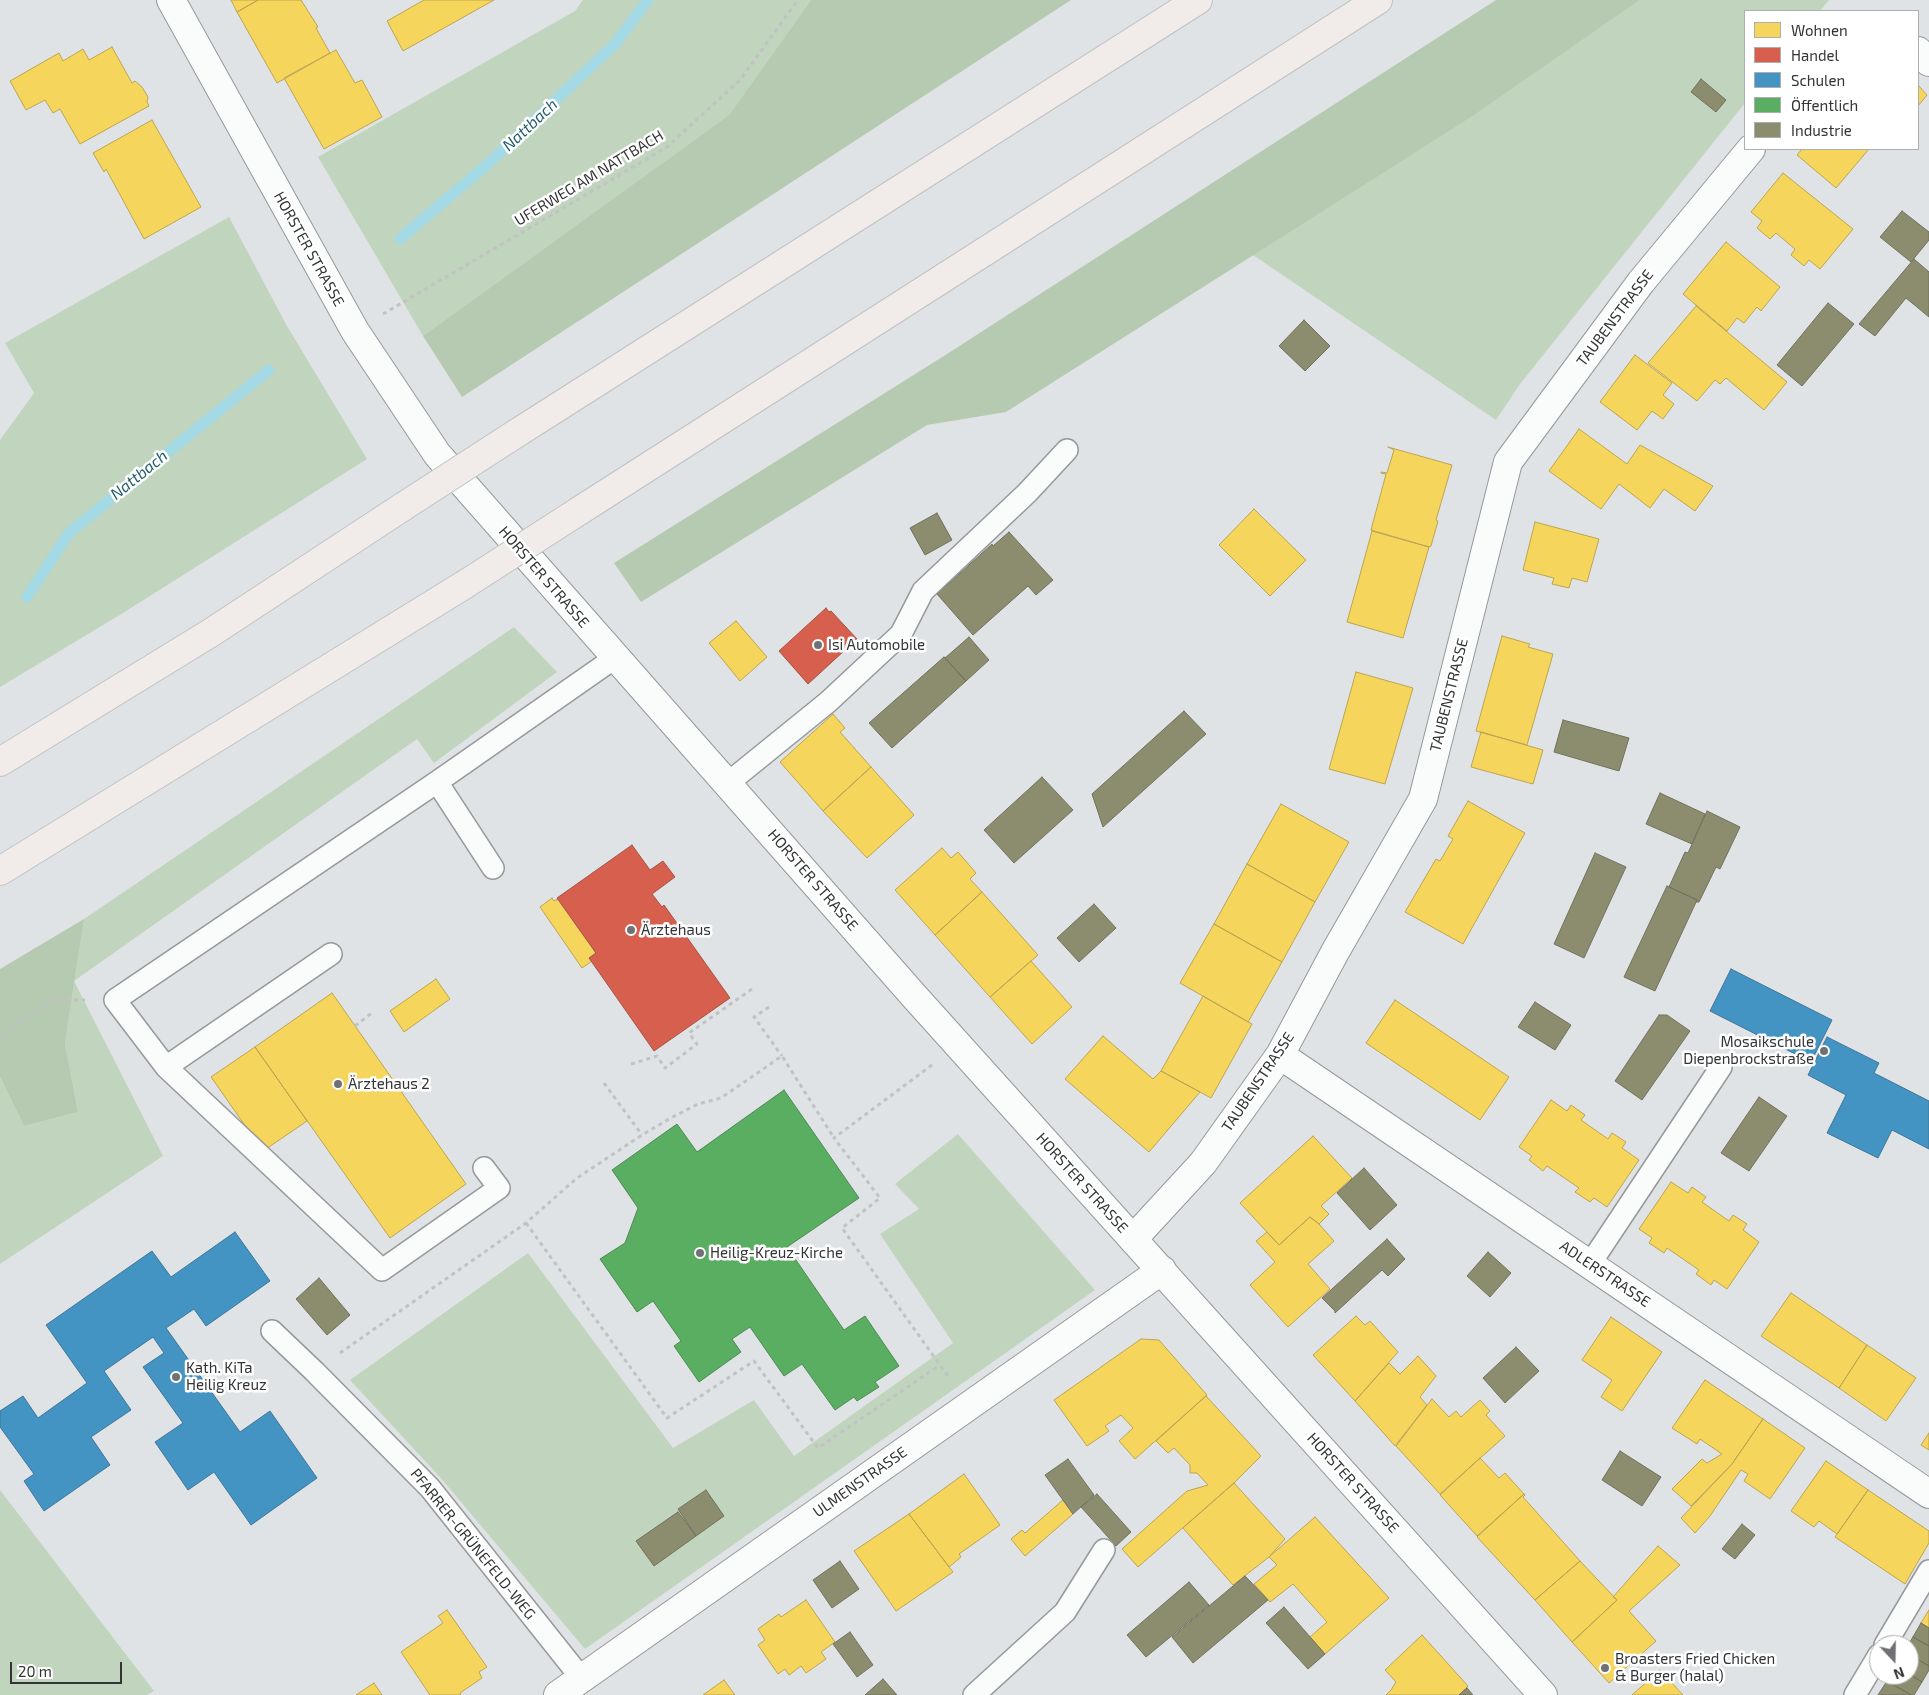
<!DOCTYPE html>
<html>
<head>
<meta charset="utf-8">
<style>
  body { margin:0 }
  #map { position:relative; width:1929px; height:1695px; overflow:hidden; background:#e0e3e6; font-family:"Exo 2",sans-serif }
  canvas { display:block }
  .legend { position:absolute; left:1744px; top:10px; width:175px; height:140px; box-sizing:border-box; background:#fff; border:1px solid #adaeaf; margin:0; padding:6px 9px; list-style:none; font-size:15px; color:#323436 }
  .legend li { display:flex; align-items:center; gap:10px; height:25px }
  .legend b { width:25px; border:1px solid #adaeaf }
  .north { position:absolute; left:1869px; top:1635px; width:50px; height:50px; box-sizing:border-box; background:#fff; border:1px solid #adaeaf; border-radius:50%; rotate:159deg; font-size:14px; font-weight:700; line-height:20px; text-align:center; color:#323436 }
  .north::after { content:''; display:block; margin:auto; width:18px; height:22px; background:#6f7174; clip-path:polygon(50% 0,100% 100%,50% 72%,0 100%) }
  .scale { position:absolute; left:10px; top:1662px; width:112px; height:22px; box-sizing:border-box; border:2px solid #323436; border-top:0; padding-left:6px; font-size:15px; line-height:18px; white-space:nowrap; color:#323436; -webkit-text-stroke:4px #fff; paint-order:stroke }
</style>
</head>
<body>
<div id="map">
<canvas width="1929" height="1695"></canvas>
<ul class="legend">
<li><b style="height:14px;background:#f6d55c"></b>Wohnen</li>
<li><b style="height:14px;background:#d6604d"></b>Handel</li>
<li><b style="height:14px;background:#4393c3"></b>Schulen</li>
<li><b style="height:14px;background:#5aae61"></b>Öffentlich</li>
<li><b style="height:14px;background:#8c8c6e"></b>Industrie</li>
</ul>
<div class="north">N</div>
<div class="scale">20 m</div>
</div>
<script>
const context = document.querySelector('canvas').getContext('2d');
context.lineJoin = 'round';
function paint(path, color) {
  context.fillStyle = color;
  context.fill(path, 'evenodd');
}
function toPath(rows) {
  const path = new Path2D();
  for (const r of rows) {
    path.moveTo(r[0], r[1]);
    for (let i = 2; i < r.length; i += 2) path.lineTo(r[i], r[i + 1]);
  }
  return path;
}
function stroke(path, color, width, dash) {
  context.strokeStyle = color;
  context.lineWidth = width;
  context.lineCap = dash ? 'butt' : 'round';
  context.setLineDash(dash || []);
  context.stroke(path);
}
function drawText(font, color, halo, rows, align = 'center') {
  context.font = font + ' "Exo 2",sans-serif';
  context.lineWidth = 5;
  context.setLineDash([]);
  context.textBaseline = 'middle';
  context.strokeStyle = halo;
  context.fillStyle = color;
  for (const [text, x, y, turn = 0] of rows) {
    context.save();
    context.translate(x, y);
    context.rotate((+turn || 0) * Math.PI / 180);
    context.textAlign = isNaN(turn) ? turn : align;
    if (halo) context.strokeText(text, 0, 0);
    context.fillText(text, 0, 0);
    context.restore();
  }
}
paint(toPath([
  [583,0,811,0,729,115,423,336,318,157,575,11],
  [1640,0,1829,0,1820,11,1745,11,1745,103,1520,384,1496,420,1253,255,1473,116],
  [229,217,287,326,367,459,123,613,0,687,0,440,34,393,5,343],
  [514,627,557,672,434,763,417,739,74,981,163,1156,0,1264,0,1077,24,1126,78,1112,65,1043,84,919],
  [958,1134,1095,1290,585,1649,439,1476,350,1380,528,1253,673,1448,754,1400,794,1456,953,1343,880,1234,919,1209,895,1184],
  [0,1490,154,1691,147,1695,0,1695]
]), '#c1d4bd');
paint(toPath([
  [811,0,1071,0,462,397,423,336,729,115],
  [1496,0,1640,0,1473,116,1006,412,927,425,641,602,614,563,947,354],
  [84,919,65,1043,78,1112,24,1126,0,1077,0,969]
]), '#b5cab1');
const homes = toPath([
  [231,0,258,0,237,12,231,0],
  [258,0,301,0,318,27,316,28,330,53,277,83,237,12,258,0],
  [424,0,494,0,403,51,387,21,424,0],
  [112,47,132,83,135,81,142,87,148,97,147,102,149,106,80,144,60,109,53,113,45,100,26,110,10,81,59,53,63,61,83,49,89,60,112,47],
  [336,50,355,83,362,80,382,117,324,149,284,78,336,50],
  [1918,85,1927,95,1918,106,1918,85],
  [152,120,201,207,144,239,106,169,104,172,93,153,152,120],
  [1802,149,1869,149,1836,188,1797,155,1802,149],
  [1783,173,1853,229,1820,269,1809,260,1804,266,1791,255,1795,249,1776,233,1770,239,1757,228,1762,221,1751,212,1783,173],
  [1726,242,1780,287,1761,311,1757,307,1744,323,1737,318,1727,331,1683,294,1726,242],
  [1696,306,1787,382,1764,410,1726,378,1720,384,1715,380,1697,401,1648,363,1696,306],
  [1635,355,1672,383,1663,395,1674,404,1663,419,1652,411,1637,430,1600,402,1635,355],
  [1579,429,1627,464,1640,445,1713,486,1695,511,1664,489,1650,508,1619,484,1601,509,1549,471,1579,429],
  [1388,447,1452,465,1436,520,1438,521,1431,546,1429,547,1371,530,1386,474,1381,473,1381,472,1387,473,1394,450,1388,447],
  [1254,509,1306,560,1270,596,1219,545,1254,509],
  [1535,522,1599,539,1587,582,1572,578,1569,588,1552,584,1554,578,1523,570,1535,522],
  [1372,531,1429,547,1403,638,1347,622,1372,531],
  [736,621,767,657,740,681,709,643,736,621],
  [1502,636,1530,644,1528,647,1553,654,1527,745,1476,731,1502,636],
  [1356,672,1413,688,1385,784,1329,769,1356,672],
  [833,714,845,728,840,732,871,767,823,811,780,762,833,714],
  [1481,732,1543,750,1533,784,1471,767,1481,732],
  [871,767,914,815,867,858,823,811,871,767],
  [1468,801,1525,833,1463,944,1405,912,1436,859,1440,861,1453,839,1448,836,1468,801],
  [1281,804,1349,842,1315,902,1247,864,1281,804],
  [942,848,951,858,958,852,976,873,970,879,982,892,935,935,895,890,942,848],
  [1247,864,1315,902,1282,962,1214,924,1247,864],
  [982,892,1038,955,990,997,935,935,982,892],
  [552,898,554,901,558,899,596,953,589,958,592,961,582,968,540,907,552,898],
  [1214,924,1282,962,1248,1022,1180,983,1214,924],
  [1031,961,1072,1007,1032,1044,990,997,1031,961],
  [436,979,450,999,404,1032,390,1011,436,979],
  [332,993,466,1184,390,1238,255,1047,332,993],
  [1203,996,1252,1024,1211,1098,1161,1071,1203,996],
  [1395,1000,1509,1077,1480,1120,1366,1043,1395,1000],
  [1103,1036,1153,1079,1161,1071,1200,1092,1149,1152,1065,1079,1103,1036],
  [255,1047,307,1121,263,1151,211,1077,255,1047],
  [1551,1100,1567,1111,1571,1105,1585,1115,1581,1120,1608,1139,1612,1133,1626,1142,1622,1148,1639,1160,1607,1207,1594,1198,1590,1202,1575,1192,1579,1188,1547,1166,1543,1171,1529,1160,1532,1156,1519,1147,1551,1100],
  [1313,1136,1352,1178,1321,1206,1329,1214,1319,1224,1310,1217,1279,1245,1240,1203,1313,1136],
  [1671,1182,1688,1193,1692,1187,1706,1197,1702,1202,1729,1221,1733,1215,1747,1224,1743,1230,1759,1242,1727,1289,1714,1280,1711,1285,1696,1274,1699,1270,1667,1248,1664,1253,1649,1243,1652,1238,1639,1229,1671,1182],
  [1310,1217,1319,1224,1334,1241,1308,1264,1330,1289,1288,1327,1250,1285,1275,1262,1256,1241,1267,1232,1279,1245,1310,1217],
  [1791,1293,1867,1345,1839,1388,1761,1336,1791,1293],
  [1356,1316,1365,1325,1370,1321,1398,1352,1355,1401,1313,1355,1356,1316],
  [1611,1317,1662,1352,1622,1411,1601,1397,1612,1380,1582,1360,1611,1317],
  [1141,1339,1159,1340,1207,1395,1135,1459,1119,1441,1133,1428,1121,1415,1105,1426,1109,1431,1087,1446,1054,1400,1141,1339],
  [1867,1345,1916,1378,1886,1421,1839,1388,1867,1345],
  [1418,1356,1436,1376,1420,1397,1427,1405,1395,1446,1355,1401,1389,1363,1400,1374,1418,1356],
  [1705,1380,1763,1419,1732,1464,1691,1506,1672,1489,1702,1459,1707,1463,1722,1454,1700,1439,1697,1444,1672,1428,1705,1380],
  [1206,1396,1261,1456,1234,1483,1138,1567,1122,1549,1187,1491,1208,1485,1197,1473,1190,1473,1190,1465,1174,1448,1168,1453,1156,1441,1206,1396],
  [1432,1399,1449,1417,1456,1411,1461,1417,1480,1400,1490,1411,1486,1415,1505,1436,1440,1494,1396,1446,1432,1399],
  [1763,1419,1805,1448,1770,1499,1744,1481,1748,1474,1741,1470,1710,1516,1695,1533,1681,1518,1732,1464,1763,1419],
  [1929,1433,1929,1450,1921,1445,1929,1433],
  [1480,1458,1499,1478,1505,1473,1524,1494,1477,1536,1440,1495,1480,1458],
  [1826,1461,1868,1490,1837,1534,1819,1521,1814,1527,1791,1511,1826,1461],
  [964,1474,1000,1525,959,1554,961,1557,949,1567,909,1514,964,1474],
  [1234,1483,1285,1539,1269,1557,1233,1585,1183,1528,1234,1483],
  [1868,1490,1929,1531,1929,1543,1905,1584,1835,1537,1868,1490],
  [1524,1494,1525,1495,1523,1497,1580,1561,1535,1600,1477,1537,1524,1494],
  [1063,1500,1073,1514,1025,1556,1011,1539,1022,1530,1025,1533,1063,1500],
  [909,1514,953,1572,896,1611,854,1551,909,1514],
  [1315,1517,1389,1598,1325,1654,1310,1637,1327,1622,1293,1584,1270,1602,1254,1584,1277,1565,1269,1557,1315,1517],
  [1658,1546,1680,1565,1629,1611,1656,1641,1609,1683,1572,1642,1617,1600,1613,1597,1658,1546],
  [1580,1561,1617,1600,1572,1642,1535,1600,1580,1561],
  [806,1600,835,1642,821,1652,826,1659,806,1673,801,1666,789,1675,785,1669,778,1674,758,1645,765,1640,758,1629,779,1614,781,1617,806,1600],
  [447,1610,487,1667,479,1672,482,1678,460,1693,461,1695,430,1695,401,1652,443,1623,438,1616,447,1610],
  [1929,1610,1929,1628,1921,1623,1929,1610],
  [1422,1635,1468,1686,1459,1695,1386,1695,1391,1690,1396,1682,1385,1670,1422,1635],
  [1660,1670,1683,1695,1632,1695,1660,1670],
  [724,1680,735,1695,703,1695,724,1680],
  [374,1683,382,1695,356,1695,374,1683]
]);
paint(homes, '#f6d55c');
stroke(homes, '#bba551', 1);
const shops = toPath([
  [826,608,829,612,831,611,857,639,808,684,779,651,826,608],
  [632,845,650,870,663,861,675,877,652,894,662,907,664,905,730,998,654,1051,589,958,596,953,557,898,632,845]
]);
paint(shops, '#d6604d');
stroke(shops, '#a55346', 1);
const schools = toPath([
  [1731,969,1832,1020,1811,1062,1710,1011,1731,969],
  [1827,1037,1879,1063,1874,1073,1929,1101,1929,1149,1892,1130,1878,1158,1827,1133,1846,1095,1808,1075,1827,1037],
  [235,1232,270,1281,206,1326,194,1309,166,1328,240,1432,270,1411,317,1478,251,1525,214,1472,188,1490,155,1442,183,1423,143,1367,164,1353,153,1337,104,1371,131,1410,91,1437,110,1465,44,1511,24,1481,34,1474,0,1427,0,1411,23,1396,38,1418,87,1383,46,1325,152,1251,171,1277,235,1232]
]);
paint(schools, '#4393c3');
stroke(schools, '#3e7699', 1);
const public = toPath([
  [784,1090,859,1198,787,1247,844,1330,865,1316,899,1366,875,1382,879,1387,857,1401,854,1397,835,1410,802,1364,784,1376,750,1327,732,1339,741,1352,699,1382,674,1346,681,1341,653,1301,637,1312,600,1259,625,1243,638,1208,612,1170,677,1124,697,1152,784,1090]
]);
paint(public, '#5aae61');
stroke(public, '#4e8954', 1);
const industry = toPath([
  [1701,79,1726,100,1716,112,1691,92,1701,79],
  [1902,211,1929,232,1929,240,1911,262,1880,237,1902,211],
  [1914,259,1929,272,1929,317,1906,298,1875,336,1859,324,1914,259],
  [1828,303,1854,324,1802,386,1777,365,1828,303],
  [1304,320,1330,346,1305,371,1279,346,1304,320],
  [937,513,952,540,925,555,910,528,937,513],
  [1009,532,1053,580,1036,595,1028,586,973,635,937,594,992,544,993,546,1009,532],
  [969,637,989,660,966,681,945,658,969,637],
  [944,657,966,681,892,748,869,723,944,657],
  [1184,711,1206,734,1103,827,1092,794,1184,711],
  [1563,720,1629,738,1619,771,1554,752,1563,720],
  [1042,777,1073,810,1014,863,984,830,1042,777],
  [1660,793,1705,814,1692,844,1646,824,1660,793],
  [1707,811,1740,827,1720,869,1716,867,1699,902,1696,902,1697,900,1669,887,1685,852,1688,853,1707,811],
  [1595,853,1626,867,1584,958,1554,944,1595,853],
  [1667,886,1697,900,1655,991,1624,977,1667,886],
  [1094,904,1116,928,1079,962,1057,938,1094,904],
  [1535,1002,1571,1025,1555,1050,1518,1027,1535,1002],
  [1659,1015,1667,1015,1690,1031,1642,1100,1615,1081,1659,1015],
  [1759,1097,1787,1116,1749,1171,1721,1153,1759,1097],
  [1364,1168,1397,1205,1370,1230,1337,1193,1364,1168],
  [1387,1239,1405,1259,1388,1276,1382,1270,1335,1313,1335,1311,1322,1298,1387,1239],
  [1488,1252,1511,1273,1490,1297,1467,1276,1488,1252],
  [319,1278,350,1315,327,1335,296,1299,319,1278],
  [1516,1347,1539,1371,1505,1403,1483,1378,1516,1347],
  [1620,1451,1661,1477,1642,1506,1602,1480,1620,1451],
  [1068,1459,1094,1495,1073,1514,1045,1475,1068,1459],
  [706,1490,724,1516,696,1536,678,1509,706,1490],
  [1097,1494,1131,1532,1116,1546,1081,1507,1097,1494],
  [678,1512,696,1536,654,1566,636,1541,678,1512],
  [1742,1524,1755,1535,1735,1559,1722,1549,1742,1524],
  [840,1561,859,1589,832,1608,813,1580,840,1561],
  [1245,1576,1268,1600,1193,1663,1172,1637,1245,1576],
  [1189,1582,1209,1605,1146,1657,1127,1635,1189,1582],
  [1284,1607,1325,1654,1308,1669,1266,1623,1284,1607],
  [1921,1623,1929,1628,1929,1646,1913,1637,1921,1623],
  [850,1632,873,1665,857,1677,833,1644,850,1632],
  [1913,1637,1929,1646,1929,1666,1909,1654,1908,1645,1913,1637],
  [1909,1654,1929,1666,1929,1670,1922,1682,1909,1674,1909,1654],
  [1909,1674,1922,1682,1914,1695,1911,1695,1887,1681,1890,1675,1909,1674],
  [883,1679,897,1695,865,1695,883,1679],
  [1887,1681,1911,1695,1878,1695,1887,1681],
  [1467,1688,1473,1695,1459,1695,1467,1688]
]);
paint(industry, '#8c8c6e');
stroke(industry, '#71725d', 1);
stroke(toPath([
  [400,239,489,163,615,44,648,0],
  [27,597,69,533,269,370]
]), '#a4d9e6', 11);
const lane = toPath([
  [437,782,493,868],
  [728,783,828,702,901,634,923,591,1027,493,1067,450],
  [166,1067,331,954],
  [484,1168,499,1188,382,1270,166,1067,115,1000,437,782,616,657],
  [1590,1264,1721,1067],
  [272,1331,314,1371,430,1488,582,1679],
  [1885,1645,1929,1571],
  [974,1695,1065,1612,1104,1550],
  [1855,1695,1879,1655]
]);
const street = toPath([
  [1918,51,1929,62],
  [1280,1055,1929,1494],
  [1133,1239,1203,1163,1280,1055,1335,952,1423,799,1508,462,1641,282,1751,149],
  [558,1695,1162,1270]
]);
const secondary = toPath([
  [171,0,355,331,437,454,914,996,1543,1695]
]);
const highway = toPath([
  [517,433,1198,0],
  [579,511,1378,0],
  [0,762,212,632,404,506],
  [0,871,464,585]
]);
stroke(lane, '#96989a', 24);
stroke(street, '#96989a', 30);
stroke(secondary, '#96989a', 30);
stroke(highway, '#bfc1c3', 30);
stroke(toPath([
  [383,314,667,147,740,80,798,0],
  [769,1007,754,1017,782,1056],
  [355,1026,373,1012],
  [0,1040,14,1027,51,1000,85,1000],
  [631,1064,657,1056,665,1068,697,1044,689,1033,755,987],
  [932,1065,834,1138,880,1198,842,1228,950,1379],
  [604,1083,642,1135],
  [526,1223,667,1418,754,1361,818,1448,940,1365],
  [340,1353,526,1223,577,1178,642,1135,669,1119,698,1104,721,1098,782,1056,834,1138]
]), '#c0c2c3', 3, [4, 4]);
stroke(lane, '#fafbfb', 21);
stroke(street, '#fafbfb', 28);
stroke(secondary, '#fafbfb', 28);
stroke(highway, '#f1ece9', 28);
const highwayBridge = toPath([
  [404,506,517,433],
  [464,585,579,511]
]);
stroke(highwayBridge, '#bfc1c3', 30, []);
stroke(highwayBridge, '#f1ece9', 28);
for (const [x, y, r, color] of [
  [818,645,5,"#6f7174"],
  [631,930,5,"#6f7174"],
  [1824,1051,5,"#6f7174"],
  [338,1084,5,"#6f7174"],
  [700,1253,5,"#6f7174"],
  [176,1377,5,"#6f7174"],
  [1605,1668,5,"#6f7174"]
]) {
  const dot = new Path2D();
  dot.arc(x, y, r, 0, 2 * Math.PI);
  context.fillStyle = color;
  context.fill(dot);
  stroke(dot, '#fff', 2);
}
drawText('15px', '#323436', '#fff', [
  ["UFERWEG AM NATTBACH",589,178,-31],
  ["HORSTER STRASSE",309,249,61],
  ["TAUBENSTRASSE",1615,318,-53],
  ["HORSTER STRASSE",544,577,49],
  ["TAUBENSTRASSE",1449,695,-76],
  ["HORSTER STRASSE",813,880,49],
  ["TAUBENSTRASSE",1258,1082,-56],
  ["HORSTER STRASSE",1082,1183,48],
  ["ADLERSTRASSE",1605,1274,34],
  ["ULMENSTRASSE",860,1482,-35],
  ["HORSTER STRASSE",1353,1483,48],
  ["PFARRER-GRÜNEFELD-WEG",473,1544,51]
]);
drawText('15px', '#323436', '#fff', [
  ["Isi Automobile",828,645],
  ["Ärztehaus",641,930],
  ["Mosaikschule",1814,1042,"right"],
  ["Diepenbrockstraße",1814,1059,"right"],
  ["Ärztehaus 2",348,1084],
  ["Heilig-Kreuz-Kirche",710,1253],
  ["Kath. KiTa",186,1368],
  ["Heilig Kreuz",186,1385],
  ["Broasters Fried Chicken",1615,1659],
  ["& Burger (halal)",1615,1676]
], 'left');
drawText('italic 16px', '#225f6b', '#fff', [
  ["Nattbach",530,125,-43],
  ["Nattbach",139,475,-39]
]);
</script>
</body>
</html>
